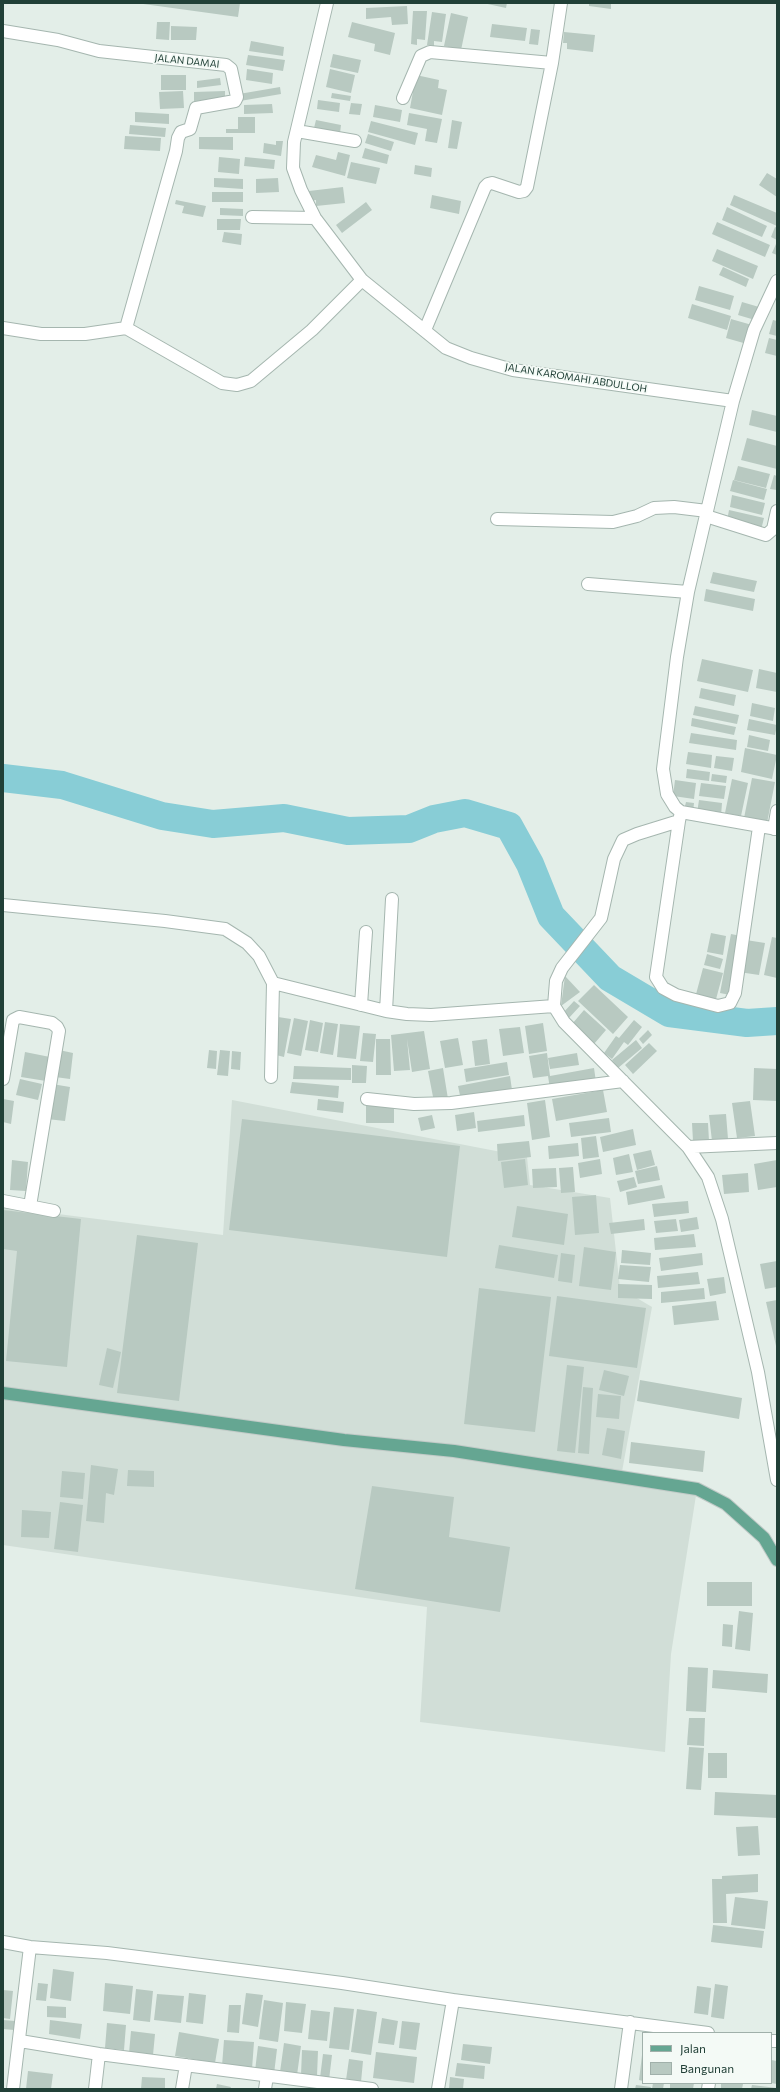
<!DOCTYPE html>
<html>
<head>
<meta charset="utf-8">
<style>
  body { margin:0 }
  #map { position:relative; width:780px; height:2092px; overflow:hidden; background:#e3eee8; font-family:Commissioner,sans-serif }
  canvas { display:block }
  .frame { position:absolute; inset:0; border:4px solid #214037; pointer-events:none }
  .legend { position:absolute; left:642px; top:2032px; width:130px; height:52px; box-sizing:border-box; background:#f4faf6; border:1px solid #a0b0aa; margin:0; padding:5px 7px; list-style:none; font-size:12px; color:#214037 }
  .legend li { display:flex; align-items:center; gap:8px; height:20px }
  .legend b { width:20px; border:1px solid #a0b0aa }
</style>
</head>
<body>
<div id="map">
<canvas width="780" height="2092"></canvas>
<div class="frame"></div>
<ul class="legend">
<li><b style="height:5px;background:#65a692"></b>Jalan</li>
<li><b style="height:11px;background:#b8c9c1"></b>Bangunan</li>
</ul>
</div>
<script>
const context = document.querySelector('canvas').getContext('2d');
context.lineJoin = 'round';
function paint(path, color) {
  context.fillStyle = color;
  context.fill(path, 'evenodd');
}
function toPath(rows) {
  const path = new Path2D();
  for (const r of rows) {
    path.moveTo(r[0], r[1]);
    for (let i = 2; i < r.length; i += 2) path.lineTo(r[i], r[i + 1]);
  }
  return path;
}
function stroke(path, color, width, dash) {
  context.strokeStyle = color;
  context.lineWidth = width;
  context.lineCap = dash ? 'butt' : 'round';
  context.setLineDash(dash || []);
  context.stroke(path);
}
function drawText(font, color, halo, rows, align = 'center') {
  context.font = font + ' Commissioner,sans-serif';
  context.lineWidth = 3.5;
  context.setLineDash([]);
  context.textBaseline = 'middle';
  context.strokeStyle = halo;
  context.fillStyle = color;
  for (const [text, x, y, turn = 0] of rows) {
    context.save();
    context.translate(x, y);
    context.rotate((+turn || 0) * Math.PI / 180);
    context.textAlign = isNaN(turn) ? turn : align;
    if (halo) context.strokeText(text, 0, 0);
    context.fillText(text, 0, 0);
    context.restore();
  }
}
paint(toPath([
  [232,1100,527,1157,530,1185,610,1198,620,1288,652,1307,621,1477,697,1489,671,1654,665,1752,420,1722,427,1607,3,1545,3,1207,223,1235]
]), '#d1ded7');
stroke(toPath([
  [3,778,62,785,162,816,213,824,284,818,348,831,409,829,434,819,465,813,509,826,530,864,551,916,610,978,669,1013,747,1023,777,1021]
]), '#88cdd6', 28);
paint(toPath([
  [136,3,240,3,238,17],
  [483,3,507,3,506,8],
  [589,3,611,3,611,9,589,6],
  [407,6,408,24,392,25,391,17,366,19,366,8],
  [413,11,427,11,425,40,417,39,417,45,411,44],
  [432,12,446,14,442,42,434,41,434,46,427,45],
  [451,13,468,17,461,50,444,46],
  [157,22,170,22,169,40,156,39],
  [352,22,395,33,390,55,374,51,375,44,348,37],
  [492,24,527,28,525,41,490,37],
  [171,26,197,27,196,40,171,40],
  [531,29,540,30,538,45,529,44],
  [564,32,595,35,593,52,567,49,567,43,563,43],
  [251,41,284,47,283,56,249,51],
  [333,54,361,60,358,73,330,67],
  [248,55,285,60,283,71,246,65],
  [247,69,273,73,272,84,246,80],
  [330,69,355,75,351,93,326,87],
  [161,75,186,75,186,90,161,90],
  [416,75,439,80,438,88,447,90,442,115,410,108],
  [220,78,221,85,197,88,197,81],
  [280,87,281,94,240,101,239,94],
  [183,91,184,108,160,109,159,92],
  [225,91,225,100,194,101,194,92],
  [332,93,351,96,350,101,331,98],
  [318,100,340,103,339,112,317,109],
  [351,103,362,104,360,115,349,114],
  [272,104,273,113,244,114,244,105],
  [375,105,402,110,400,122,373,117],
  [135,112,169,114,169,124,135,122],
  [409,113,442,119,437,143,425,141,427,129,407,125],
  [238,117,255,117,255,133,226,133,226,129,238,129],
  [316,120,341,125,340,133,314,128],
  [452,120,462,122,457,149,448,148],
  [371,121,418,133,415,145,368,132],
  [130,125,166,128,165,137,129,134],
  [368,134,394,142,391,151,365,143],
  [125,136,161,138,160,151,124,149],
  [199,137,233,137,233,150,199,149],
  [276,141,283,141,281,156,263,153,264,143,276,145],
  [365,148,389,155,387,164,362,158],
  [338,152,350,155,345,176,312,167,316,155,336,160],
  [219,157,240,159,239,174,218,172],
  [245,157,275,160,274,169,244,166],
  [351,162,380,168,376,184,347,178],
  [415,165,432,168,431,177,414,174],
  [767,173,777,179,777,197,759,185],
  [214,178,243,179,243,189,214,187],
  [278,178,279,192,256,193,256,179],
  [343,187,345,203,316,206,316,200,310,201,309,191],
  [212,192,243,192,243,202,212,202],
  [432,195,461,201,459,214,430,208],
  [734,195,777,213,777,226,730,205],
  [176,200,206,206,203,217,182,213,184,206,175,204],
  [366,202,372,210,342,233,336,225],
  [727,207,767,226,762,237,722,220],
  [220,208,243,209,243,216,220,215],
  [217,219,241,219,240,230,217,230],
  [717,222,770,245,765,257,712,234],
  [775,227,777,228,777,240,771,237],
  [224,232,242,234,241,245,222,242],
  [776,244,777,244,777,255,772,253],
  [717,249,758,266,753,279,712,261],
  [723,267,749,279,746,287,719,275],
  [699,286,734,296,730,310,695,300],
  [742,302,759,307,755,320,738,315],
  [692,304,731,316,727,330,688,318],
  [731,319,752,325,747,344,726,338],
  [773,320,777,321,777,336,769,334],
  [769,338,777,340,777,356,765,353],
  [752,410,777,416,777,432,749,425],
  [747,438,777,446,777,469,741,460],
  [738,466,770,474,766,488,734,480],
  [774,475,777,476,777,490,770,489],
  [733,480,767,489,764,500,730,491],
  [732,495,765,503,762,515,730,507],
  [729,510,764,518,761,530,727,521],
  [713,572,757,581,754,592,710,583],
  [706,589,755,599,753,611,704,601],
  [702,659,753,670,748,692,697,681],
  [759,669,777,673,777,692,756,688],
  [701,688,736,695,734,706,699,698],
  [752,703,775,708,773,721,750,716],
  [695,706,739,715,737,724,693,715],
  [692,718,736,727,734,735,691,726],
  [749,719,777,725,775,735,747,730],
  [691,733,737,740,736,750,689,743],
  [749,735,770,740,768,751,747,747],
  [745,748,777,755,772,779,741,772],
  [688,752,712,755,711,768,686,764],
  [716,756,734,758,732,771,714,768],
  [687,769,710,772,709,781,686,778],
  [712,774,727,776,726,783,711,781],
  [752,778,775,782,767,823,744,818],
  [732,779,748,783,741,816,725,813],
  [675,780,696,783,694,799,673,796],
  [701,783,726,786,724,799,699,796],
  [699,800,722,803,721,816,697,813],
  [686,802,694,803,693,812,684,810],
  [711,933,726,936,723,955,707,952],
  [731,934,741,936,730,995,720,993],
  [772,937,777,938,777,978,764,975],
  [746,940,765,943,759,975,739,972],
  [707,954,723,959,720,969,704,965],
  [703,968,723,973,715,1003,695,998],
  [565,976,580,992,561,1006],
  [594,985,628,1017,613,1034,578,1001],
  [574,1001,580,1006,568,1019,562,1014],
  [584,1010,606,1030,594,1044,572,1024],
  [278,1017,291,1019,284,1057,272,1054],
  [294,1018,308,1021,301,1056,287,1053],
  [310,1020,323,1023,318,1052,305,1050],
  [634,1020,642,1027,628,1045,624,1042,612,1059,604,1053,616,1036,619,1038],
  [325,1022,338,1024,333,1055,320,1053],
  [543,1023,547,1051,529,1054,525,1026],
  [340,1024,360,1026,356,1059,337,1057],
  [520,1027,524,1053,503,1056,499,1029],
  [648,1030,652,1035,643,1044,639,1039],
  [424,1031,430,1069,412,1072,407,1039,410,1070,394,1071,391,1035],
  [363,1033,376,1034,373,1062,360,1061],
  [458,1038,463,1065,445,1068,440,1041],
  [376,1039,390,1039,391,1075,376,1075],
  [487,1039,490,1064,475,1066,472,1041],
  [636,1040,642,1048,618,1068,612,1060],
  [649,1043,657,1051,633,1074,625,1065],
  [59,1050,73,1053,70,1079,55,1077],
  [209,1050,217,1051,216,1069,207,1068],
  [220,1050,230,1051,228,1076,217,1075],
  [232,1051,241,1052,240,1070,231,1069],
  [25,1052,50,1057,46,1081,21,1077],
  [547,1053,550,1076,594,1068,596,1082,550,1089,548,1076,533,1078,529,1056],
  [577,1053,579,1065,550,1069,548,1058],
  [507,1062,509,1075,466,1082,464,1069],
  [352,1065,367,1066,366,1083,352,1083],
  [294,1066,351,1068,351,1080,293,1079],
  [443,1068,448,1099,434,1102,428,1071],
  [754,1068,777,1069,777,1101,753,1100],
  [510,1076,512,1090,461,1100,458,1086],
  [20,1079,42,1084,38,1100,16,1095],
  [292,1082,339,1086,338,1098,290,1093],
  [52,1084,70,1087,65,1121,47,1119],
  [603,1090,607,1112,556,1121,552,1099],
  [3,1099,14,1101,11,1124,3,1122],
  [318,1099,344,1102,343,1113,317,1110],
  [545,1100,550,1137,532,1140,527,1103],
  [750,1101,755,1136,737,1138,732,1103],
  [366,1104,394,1105,394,1123,366,1123],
  [474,1112,476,1128,457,1131,455,1115],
  [726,1114,728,1139,712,1141,709,1115],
  [432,1115,435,1128,421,1131,418,1118],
  [524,1115,525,1126,478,1132,477,1121],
  [609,1118,611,1132,571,1137,569,1123],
  [242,1119,460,1146,447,1257,229,1230],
  [692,1123,708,1123,709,1141,693,1141],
  [633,1129,636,1145,603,1152,600,1137],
  [596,1136,599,1157,583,1159,581,1138],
  [529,1141,531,1157,498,1161,497,1144],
  [578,1143,579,1156,549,1159,548,1146],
  [651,1150,655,1165,637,1170,633,1154],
  [629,1154,633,1172,616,1175,613,1158],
  [525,1159,528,1185,504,1188,501,1162],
  [600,1159,602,1174,580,1178,578,1163],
  [12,1160,28,1162,26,1191,10,1190],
  [777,1160,777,1187,758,1190,754,1164],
  [657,1166,660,1180,638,1184,635,1171],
  [573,1167,575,1192,561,1193,559,1168],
  [556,1168,557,1187,533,1188,532,1169],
  [748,1173,749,1192,724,1194,722,1175],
  [634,1177,637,1187,620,1192,617,1181],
  [662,1185,665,1198,628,1205,626,1192],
  [596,1195,599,1233,575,1235,572,1197],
  [688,1201,689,1213,654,1217,652,1204],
  [517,1206,568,1214,564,1245,512,1237],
  [3,1210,81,1219,67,1367,6,1361,17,1251,3,1249],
  [697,1217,699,1229,681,1232,679,1220],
  [644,1219,645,1230,611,1234,609,1223],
  [676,1219,678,1231,656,1233,654,1221],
  [694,1234,696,1247,655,1250,654,1238],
  [137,1235,198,1243,179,1401,117,1393],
  [499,1245,558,1255,554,1278,495,1268],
  [584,1247,616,1252,611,1290,579,1286],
  [622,1250,651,1253,650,1265,621,1263],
  [561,1253,575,1255,572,1283,558,1281],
  [702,1253,703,1265,661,1271,659,1258],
  [777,1261,777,1287,765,1289,760,1264],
  [620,1265,651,1267,649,1282,618,1279],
  [698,1272,700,1284,658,1288,657,1276],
  [724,1277,726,1293,710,1296,707,1279],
  [618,1284,652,1285,652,1299,618,1298],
  [479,1288,551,1297,535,1432,464,1424],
  [704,1288,705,1299,661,1303,661,1292],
  [557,1296,646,1308,637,1368,549,1356],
  [777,1300,777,1346,776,1346,766,1302],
  [716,1301,719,1320,674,1325,672,1306],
  [107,1348,121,1352,113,1388,99,1385],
  [567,1365,584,1367,575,1453,557,1451],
  [604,1370,629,1376,624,1396,599,1390],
  [640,1380,742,1398,739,1419,637,1401],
  [583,1387,593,1388,589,1454,578,1453],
  [598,1394,621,1396,619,1419,596,1417],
  [607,1428,625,1431,621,1459,602,1455],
  [631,1442,705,1451,703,1472,629,1463],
  [91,1465,118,1469,114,1495,106,1493,104,1523,86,1521],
  [128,1470,154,1471,154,1487,127,1486],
  [62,1471,85,1473,83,1499,60,1497],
  [372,1486,454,1497,449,1537,510,1547,500,1612,355,1589],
  [60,1502,83,1505,78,1552,54,1549],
  [22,1510,51,1512,49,1538,21,1537],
  [707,1582,752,1582,752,1606,707,1606],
  [739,1611,753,1613,750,1651,735,1649],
  [723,1624,733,1625,732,1647,722,1646],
  [688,1667,708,1668,706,1712,686,1711],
  [713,1670,768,1674,767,1693,712,1688],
  [689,1718,705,1718,704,1746,687,1745],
  [689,1747,704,1748,701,1790,686,1789],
  [708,1753,727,1753,727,1778,708,1778],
  [715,1792,777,1795,777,1818,714,1815],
  [758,1826,760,1855,738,1856,736,1827],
  [758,1874,758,1892,726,1894,727,1923,713,1923,712,1879,722,1879,722,1876],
  [735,1897,768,1901,765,1929,731,1925],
  [713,1925,764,1931,762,1948,711,1942],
  [53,1969,74,1972,71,2001,50,1998],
  [38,1983,48,1984,46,2001,36,2000],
  [105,1983,133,1986,130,2014,103,2011],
  [715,1984,728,1986,724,2019,711,2017],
  [697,1986,711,1988,708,2015,694,2013],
  [136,1989,153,1991,150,2022,133,2020],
  [3,1990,13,1991,10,2019,3,2018],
  [189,1993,206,1995,203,2024,186,2022],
  [246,1993,263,1995,258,2027,242,2024],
  [157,1994,184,1996,181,2023,154,2020],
  [264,2000,283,2003,278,2042,259,2039],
  [286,2002,306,2004,302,2033,284,2031],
  [229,2005,241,2005,239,2033,227,2032],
  [47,2006,66,2007,66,2018,47,2017],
  [334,2007,354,2009,349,2050,329,2048],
  [357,2009,377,2012,371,2055,351,2052],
  [311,2010,330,2012,327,2041,308,2039],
  [382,2018,398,2021,394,2045,378,2043],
  [3,2020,15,2021,14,2030,3,2029],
  [50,2020,82,2024,80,2039,49,2034],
  [402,2021,420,2023,416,2050,399,2048],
  [107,2023,126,2025,124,2050,105,2048],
  [131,2031,155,2034,153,2055,129,2053],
  [179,2032,219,2039,215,2063,175,2056],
  [224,2040,254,2042,252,2069,222,2066],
  [284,2043,301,2046,297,2075,280,2072],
  [463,2044,492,2047,490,2064,461,2060],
  [258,2046,277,2049,274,2074,255,2071],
  [302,2050,318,2051,317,2076,301,2075],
  [376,2052,417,2057,414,2083,373,2078],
  [323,2054,332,2055,329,2080,320,2078],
  [642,2055,643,2055,643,2081,639,2080],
  [349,2059,363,2061,361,2082,346,2080],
  [771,2060,777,2061,777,2084,771,2083],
  [457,2063,485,2066,484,2079,455,2076],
  [28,2071,53,2074,51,2089,26,2089],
  [142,2077,165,2078,165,2089,141,2089],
  [450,2077,464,2079,463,2089,449,2089],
  [653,2083,664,2083,663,2089,652,2089],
  [670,2083,694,2083,693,2089,670,2089],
  [721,2083,743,2084,742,2089,721,2089],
  [217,2084,231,2087,230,2089,216,2089],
  [636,2085,651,2087,650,2089,635,2089],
  [752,2085,777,2088,777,2089,751,2089]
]), '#b8c9c1');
const street = toPath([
  [327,3,294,142,293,168,301,190,315,218,362,280,446,348,471,358,513,370,733,401],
  [3,31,58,40,99,51,226,65,231,69,237,97,235,101,196,108,190,129,181,132,178,138,176,151,126,328],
  [403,98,421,56,430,52,552,63],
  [297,131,355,141],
  [252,217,315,218],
  [777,281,754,330,733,401,707,511,688,592,677,657,663,769,667,794,675,807,681,812,777,829],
  [3,328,41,334,85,334,126,328,222,383,237,385,251,381,312,330,362,280],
  [425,330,485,187,488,184,492,183,519,192,524,191,527,187,552,63,561,3],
  [706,516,766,535,773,529,777,511],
  [497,519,613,522,637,516,654,508,674,507,707,511],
  [588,584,688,592],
  [681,812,679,821,637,834,623,840,614,859,601,918,562,968,556,981,554,1006,564,1022,688,1147,708,1177,722,1219,758,1372,777,1480],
  [679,821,656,977,663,988,676,995,718,1006,730,1003,735,993,759,827],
  [774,829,777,811],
  [3,905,165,921,225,929,247,943,259,956,273,983,386,1011,407,1014,431,1015,554,1006],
  [361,1005,366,932],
  [386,1011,392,899],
  [271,1077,273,983],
  [3,1079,13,1020,19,1017,52,1023,57,1027,59,1031,30,1206],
  [367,1099,414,1104,451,1103,623,1081],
  [688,1147,777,1143],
  [3,1201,54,1211],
  [3,1942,30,1947,107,1953,342,1983,453,2000,708,2033],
  [20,2041,99,2054,372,2089],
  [771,2041,777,2041],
  [13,2089,30,1947],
  [95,2089,99,2054],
  [182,2089,186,2065],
  [265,2089,267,2076],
  [438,2089,453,2000],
  [621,2089,630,2022],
  [708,2089,709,2083]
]);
const primary = toPath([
  [3,1393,344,1440,454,1451,697,1489,726,1504,764,1538,777,1560]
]);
stroke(street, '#a5b6af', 14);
stroke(primary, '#c1cac7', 14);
stroke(street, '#fff', 12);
stroke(primary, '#65a692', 12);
drawText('10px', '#214037', '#f4faf6', [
  ["JALAN DAMAI",187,61,6],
  ["JALAN KAROMAHI ABDULLOH",576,378,9]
]);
</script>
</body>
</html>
